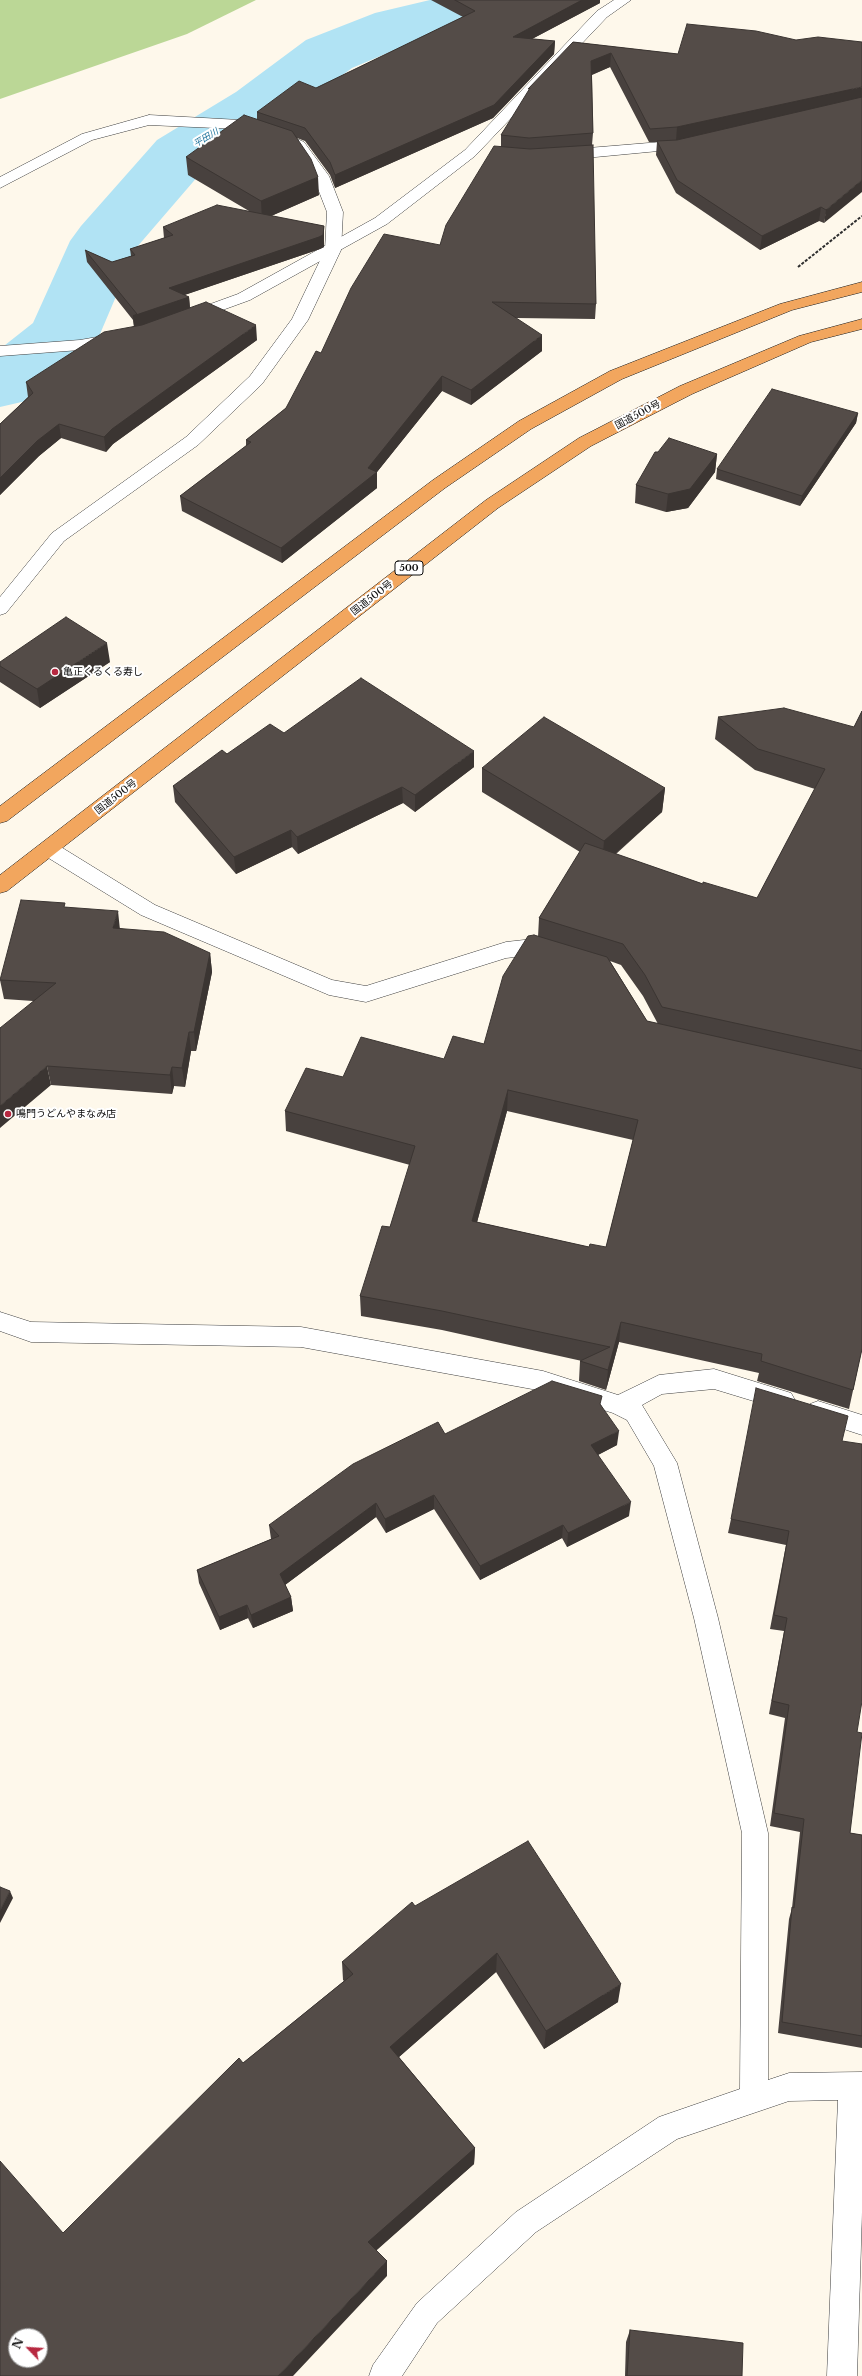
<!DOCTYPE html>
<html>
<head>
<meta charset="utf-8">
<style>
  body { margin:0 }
  #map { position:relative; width:862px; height:2376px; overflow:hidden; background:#fef8eb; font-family:"Libre Baskerville",serif }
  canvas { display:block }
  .north { position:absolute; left:8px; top:2328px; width:40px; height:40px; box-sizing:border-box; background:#fff; border:1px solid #9e9e9e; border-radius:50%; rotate:295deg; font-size:11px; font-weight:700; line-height:16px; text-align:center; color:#0c0c0c }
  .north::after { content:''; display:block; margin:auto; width:14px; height:18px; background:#b72840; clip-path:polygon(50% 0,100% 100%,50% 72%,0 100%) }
</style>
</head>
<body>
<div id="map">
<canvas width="862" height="2376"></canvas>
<div class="north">N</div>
</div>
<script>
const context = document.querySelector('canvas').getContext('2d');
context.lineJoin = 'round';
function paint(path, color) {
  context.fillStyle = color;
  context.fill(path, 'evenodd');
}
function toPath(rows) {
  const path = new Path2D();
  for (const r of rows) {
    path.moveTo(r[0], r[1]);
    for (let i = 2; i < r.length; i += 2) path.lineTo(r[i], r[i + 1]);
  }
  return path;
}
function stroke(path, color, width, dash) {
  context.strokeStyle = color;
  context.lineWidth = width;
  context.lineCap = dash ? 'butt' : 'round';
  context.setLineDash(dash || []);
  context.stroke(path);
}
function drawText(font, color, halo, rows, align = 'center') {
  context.font = font + ' "Libre Baskerville","Noto Sans JP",serif';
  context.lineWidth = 4;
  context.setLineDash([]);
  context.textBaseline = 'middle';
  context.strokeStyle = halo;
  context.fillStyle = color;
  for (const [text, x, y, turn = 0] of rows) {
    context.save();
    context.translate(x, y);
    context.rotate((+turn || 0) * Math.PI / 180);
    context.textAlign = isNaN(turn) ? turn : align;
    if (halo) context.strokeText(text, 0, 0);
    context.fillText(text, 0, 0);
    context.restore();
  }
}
paint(toPath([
  [0,0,256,0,187,34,0,99]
]), '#bbd796');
paint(toPath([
  [430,0,530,0,521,13,505,20,416,41,352,68,282,120,205,168,137,247,100,334,89,349,26,401,0,407,0,349,33,323,70,241,81,226,157,140,236,92,306,40,375,13,430,0]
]), '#b1e3f4');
const minor = toPath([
  [614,0,631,0,607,17,475,156,387,224,250,300,195,320,183,320,181,317,183,314,238,294,375,218,465,150,597,11,614,0],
  [685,140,690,142,693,145,690,148,564,160,556,155,564,150,685,140],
  [114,334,120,336,122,339,120,342,80,350,0,356,0,346,80,340,114,334],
  [49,842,56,844,155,905,332,980,366,986,506,942,533,939,556,947,559,952,556,957,549,960,533,955,506,958,366,1002,329,995,141,915,42,854,39,849,42,844,49,842],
  [0,1312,31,1322,301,1327,543,1371,618,1395,659,1375,714,1369,791,1393,795,1400,791,1407,783,1410,714,1389,662,1394,642,1405,677,1463,718,1618,768,1833,768,2080,789,2073,862,2072,862,2212,857,2376,827,2376,838,2100,789,2101,677,2139,536,2232,437,2323,402,2376,369,2376,373,2365,417,2303,516,2212,659,2117,740,2089,742,1833,694,1618,654,1466,627,1420,613,1413,543,1391,301,1347,31,1342,0,1331,0,1312],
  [818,1401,862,1415,862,1435,810,1418,806,1411,810,1404,818,1401]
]);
const tertiary = toPath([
  [149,115,240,120,263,128,266,131,258,136,238,129,149,125,92,140,0,188,0,177,82,134,149,115],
  [295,138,304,142,329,176,343,212,341,250,308,320,262,384,198,445,64,541,6,613,0,615,0,597,52,533,186,437,250,376,292,319,325,250,327,212,313,176,294,148,287,143,295,138]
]);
const trunk = toPath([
  [862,282,862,292,792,310,622,379,531,429,445,488,7,821,0,823,0,806,433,480,519,421,610,371,780,304,862,282],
  [862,319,862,329,811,342,692,394,591,446,498,508,7,891,0,893,0,875,486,500,579,438,680,386,799,336,862,319]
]);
stroke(minor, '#3f3f3f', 1);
stroke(tertiary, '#3f3f3f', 1);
stroke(trunk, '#1d1d1d', 1);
stroke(toPath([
  [798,267,862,216]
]), '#2e2e2e', 2, [3, 1.5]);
paint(minor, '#fff');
paint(tertiary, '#fff');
paint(trunk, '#f2a65e');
paint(toPath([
  [431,0,600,0,600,3,532,39,555,41,554,54,493,118,335,188,330,175,305,141,297,138,319,195,271,216,324,226,324,247,320,249,184,295,189,297,190,308,257,340,113,444,106,452,61,438,39,456,0,495,0,424,28,397,26,382,134,326,133,320,87,262,85,250,112,262,131,256,130,249,164,238,163,227,249,211,188,175,186,157,257,119,257,112,316,88,463,17],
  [796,40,862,42,824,223,819,221,760,250,676,193,656,155,657,142,649,142,610,67,592,75,593,133,592,145,596,304,595,319,516,318,542,351,471,405,442,391,377,472,377,488,282,563,182,511,180,496,246,446,246,440,286,408,321,353,440,245,501,147,501,135,573,42,678,54],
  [858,413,856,423,800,506,716,479,717,469],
  [717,454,715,472,688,508,666,512,635,503,636,485],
  [0,662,110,662,40,708,0,682],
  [862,711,862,1349,849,1409,757,1381,759,1373,619,1342,606,1390,579,1381,580,1361,582,1361,442,1330,361,1316,360,1296,390,1227,410,1165,286,1131,285,1111,343,1077,444,1059,484,1044,538,937,539,918,580,852,482,792,482,768,665,788,662,812,616,854,703,884,757,898,815,789,755,770,715,739,718,717,854,727],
  [610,961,621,965,643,996,658,1024,647,1021],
  [507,1111,633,1140,606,1247,589,1247,477,1222],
  [284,733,474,767,415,812,403,803,298,854,292,847,236,874,175,802,173,786,227,754],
  [66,907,120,928,210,953,212,972,196,1051,191,1051,185,1087,174,1086,172,1094,51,1085,33,1001,4,999,0,980],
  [601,1405,617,1445,598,1455,629,1516,567,1547,562,1538,480,1580,434,1509,386,1533,376,1517,285,1585,291,1597,293,1611,253,1628,248,1618,220,1630,199,1583,197,1570,271,1539,269,1525,445,1434],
  [842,1441,857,1732,850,1833,862,1835,862,2048,778,2033,789,1919,792,1908,800,1832,770,1826,785,1718,769,1714,784,1631,770,1629,786,1545,728,1533,731,1519],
  [415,1906,618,2002,544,2049,496,1972,399,2057,475,2148,474,2164,376,2250,387,2276,63,2233,243,2063,344,1981,343,1980,342,1962],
  [630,2330,742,2376,625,2376,626,2342]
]), '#48413e');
paint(toPath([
  [582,0,600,0,600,3,513,49,513,37],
  [555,41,554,54,493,118,335,188,335,175],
  [611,53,610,67,591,75,591,61],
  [862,87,862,100,676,141,677,127],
  [318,177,319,195,262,220,261,201],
  [862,180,862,192,824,223,826,210],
  [821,207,819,221,760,250,762,236],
  [324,226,324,247,320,249,170,300,169,288],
  [189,297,190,309,134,328,133,316],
  [256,325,257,340,113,444,106,452,104,437,112,429],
  [542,335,542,351,471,405,471,390],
  [442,376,442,391,377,472,377,488,282,563,281,548,368,468],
  [858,413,856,423,800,506,802,496],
  [59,424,61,438,39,456,0,495,0,478,37,441],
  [717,454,715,472,688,508,666,512,668,494],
  [107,643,110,662,40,708,37,689],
  [474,751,474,767,415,812,415,795],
  [402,787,403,803,298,854,297,837],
  [665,788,662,812,602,865,604,841],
  [291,830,292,847,236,874,234,857],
  [118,911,120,930,113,928],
  [210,953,212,972,196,1051,194,1032],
  [189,1032,191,1051,185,1087,182,1068],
  [47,1066,51,1085,0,1128,0,1106],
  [172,1067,174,1086,172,1094,170,1075],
  [508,1090,507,1111,472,1241,472,1221],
  [621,1322,619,1342,606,1390,608,1370],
  [619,1431,617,1445,590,1459,591,1445],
  [434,1495,434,1509,386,1533,385,1519],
  [631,1502,629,1516,567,1547,568,1533],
  [376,1503,376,1517,281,1588,280,1574],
  [563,1525,562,1538,480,1580,480,1566],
  [291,1597,293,1611,253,1628,251,1615],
  [247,1605,248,1618,220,1630,219,1617],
  [10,1891,13,1898,0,1923,0,1911],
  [497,1953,496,1972,391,2064,390,2047],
  [621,1984,618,2002,544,2049,546,2031],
  [475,2148,474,2164,369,2257,368,2242],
  [387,2261,387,2276,293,2376,278,2376]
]), '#3b3532');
const building = toPath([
  [455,0,582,0,513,37,555,41,494,105,335,175,330,162,305,128,257,112,299,81,316,88,475,11,455,0],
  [687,24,756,31,796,40,818,37,862,42,862,87,677,127,650,129,611,53,591,61,593,133,529,138,501,135,530,88,528,89,573,42,678,54,687,24],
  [862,97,862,180,826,210,821,207,762,236,677,180,657,141,677,140,862,97],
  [244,115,292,131,311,159,318,177,261,201,186,157,244,115],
  [593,145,596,304,492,302,542,335,471,390,442,376,368,468,377,472,281,548,180,496,251,442,246,440,286,408,316,351,321,353,351,288,384,234,440,245,446,225,494,146,530,149,593,145],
  [217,205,324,226,323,235,319,237,169,288,189,297,133,316,137,314,85,250,112,262,135,255,130,249,173,235,163,227,217,205],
  [206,302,256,325,112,429,104,437,59,424,37,441,0,478,0,424,33,393,26,382,104,332,142,325,206,302],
  [772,389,858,413,802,496,717,469,772,389],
  [669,438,717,454,690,489,668,494,636,485,655,452,658,452,669,438],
  [66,617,107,643,37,689,0,666,0,662,66,617],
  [361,678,474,751,415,795,402,787,297,837,291,830,234,857,173,786,222,750,227,754,270,724,284,733,361,678],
  [784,708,854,727,862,711,862,1051,662,1007,645,975,623,944,539,918,585,843,703,884,703,882,757,898,825,769,758,749,718,717,784,708],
  [544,717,665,788,604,841,482,768,544,717],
  [21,900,65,903,64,907,118,911,113,928,164,932,210,953,194,1032,189,1032,182,1068,172,1067,170,1075,47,1066,0,1106,0,1028,56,983,0,980,21,900],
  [534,935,607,957,647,1021,862,1069,862,1349,853,1390,761,1361,762,1354,621,1322,608,1370,580,1361,610,1347,442,1311,360,1296,382,1226,390,1227,415,1146,285,1111,306,1068,343,1077,361,1037,444,1059,453,1036,484,1044,503,976,528,936,534,935],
  [508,1090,638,1120,606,1247,590,1244,589,1247,472,1221,508,1090],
  [552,1381,602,1396,600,1404,619,1431,591,1445,631,1502,568,1533,563,1525,480,1566,434,1495,385,1519,376,1503,280,1574,291,1597,251,1615,247,1605,219,1617,197,1570,279,1536,269,1525,353,1464,438,1422,445,1434,552,1381],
  [756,1388,848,1416,842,1441,862,1444,862,1701,857,1732,862,1733,850,1833,862,1835,862,2036,782,2022,792,1907,794,1908,804,1819,774,1813,789,1705,772,1701,787,1618,774,1615,789,1531,731,1519,756,1388],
  [528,1841,621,1984,546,2031,497,1953,390,2047,475,2148,368,2242,387,2261,278,2376,0,2376,0,2161,63,2233,239,2058,243,2063,353,1974,342,1962,412,1902,415,1906,528,1841],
  [16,2336,40,2336,40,2360,16,2360,16,2336],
  [0,1887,10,1891,0,1911,0,1887],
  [630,2330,743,2343,742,2376,627,2376,630,2330]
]);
paint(building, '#544c48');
stroke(building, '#3b3532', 1);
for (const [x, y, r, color] of [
  [55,672,4,"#b72840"],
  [8,1114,4,"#b72840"]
]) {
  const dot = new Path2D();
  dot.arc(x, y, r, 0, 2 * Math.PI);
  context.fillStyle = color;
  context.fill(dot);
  stroke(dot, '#fff', 1.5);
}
drawText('italic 9px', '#197099', '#fff', [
  ["平田川",206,138,-31]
]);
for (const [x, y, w] of [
  [409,568,28]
]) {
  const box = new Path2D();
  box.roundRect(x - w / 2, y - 7, w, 14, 3);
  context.fillStyle = '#fff';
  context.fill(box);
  stroke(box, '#0c0c0c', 1);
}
drawText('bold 9px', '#0c0c0c', null, [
  ["500",409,568]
]);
drawText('10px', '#0c0c0c', '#fff', [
  ["国道500号",638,415,-28],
  ["国道500号",372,598,-38],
  ["国道500号",116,797,-38]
]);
drawText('10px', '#0c0c0c', '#fff', [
  ["亀正くるくる寿し",63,672],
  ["鳴門うどんやまなみ店",16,1114]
], 'left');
</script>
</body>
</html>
